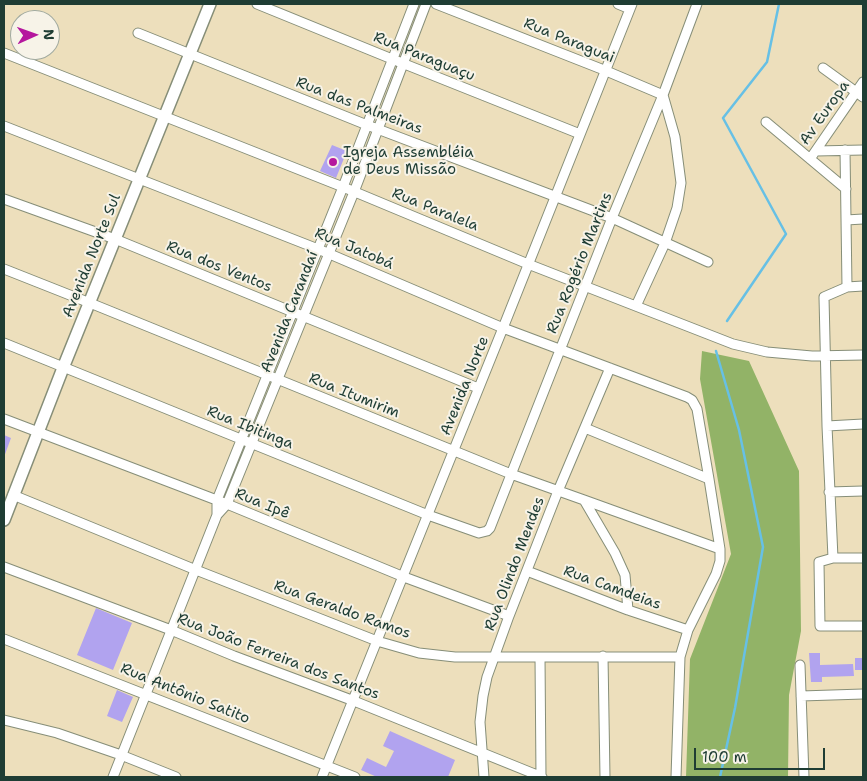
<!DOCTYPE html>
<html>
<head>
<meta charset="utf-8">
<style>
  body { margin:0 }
  #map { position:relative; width:867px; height:781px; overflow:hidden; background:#eddfbc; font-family:"Shantell Sans",sans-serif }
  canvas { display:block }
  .frame { position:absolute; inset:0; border:5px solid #1f3d34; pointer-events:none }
  .north { position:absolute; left:10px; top:10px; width:50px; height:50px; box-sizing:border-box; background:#f7f3e8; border:1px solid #a1aaa0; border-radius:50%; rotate:88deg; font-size:14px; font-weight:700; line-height:20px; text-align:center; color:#1f3d34 }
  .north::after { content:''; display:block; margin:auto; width:18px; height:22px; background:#b5179e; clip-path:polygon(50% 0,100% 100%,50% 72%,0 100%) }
  .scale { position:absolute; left:694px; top:748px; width:131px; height:22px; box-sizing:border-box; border:2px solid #1f3d34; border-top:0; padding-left:6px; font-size:15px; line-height:18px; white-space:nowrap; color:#1f3d34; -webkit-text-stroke:4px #f7f3e8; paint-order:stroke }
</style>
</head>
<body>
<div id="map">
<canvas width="867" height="781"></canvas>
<div class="frame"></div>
<div class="north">N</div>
<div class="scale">100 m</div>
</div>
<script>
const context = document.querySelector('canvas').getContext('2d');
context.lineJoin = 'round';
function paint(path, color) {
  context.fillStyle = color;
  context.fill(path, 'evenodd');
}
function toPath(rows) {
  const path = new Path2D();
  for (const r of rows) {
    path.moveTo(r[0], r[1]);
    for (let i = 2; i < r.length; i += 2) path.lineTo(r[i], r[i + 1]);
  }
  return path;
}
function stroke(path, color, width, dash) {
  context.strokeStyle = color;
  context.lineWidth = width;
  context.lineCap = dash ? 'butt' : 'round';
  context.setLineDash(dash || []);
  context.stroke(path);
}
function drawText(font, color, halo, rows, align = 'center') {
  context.font = font + ' "Shantell Sans",sans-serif';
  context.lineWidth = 4;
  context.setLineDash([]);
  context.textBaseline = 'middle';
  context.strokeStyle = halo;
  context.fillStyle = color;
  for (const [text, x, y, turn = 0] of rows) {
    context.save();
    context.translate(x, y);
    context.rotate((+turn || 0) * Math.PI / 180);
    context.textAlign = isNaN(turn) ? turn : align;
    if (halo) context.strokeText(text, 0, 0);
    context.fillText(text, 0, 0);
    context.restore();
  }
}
paint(toPath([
  [702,351,749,361,799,471,801,631,789,695,788,777,686,777,690,659,731,554,700,379]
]), '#92b367');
stroke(toPath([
  [727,321,786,234,723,118,767,62,779,4],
  [716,351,739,430,763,547,735,708,720,777]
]), '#67c0e5', 2.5);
paint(toPath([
  [332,145,347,151,336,178,320,171],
  [4,435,11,438,4,457],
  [96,608,132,623,113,670,77,655],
  [809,653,820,653,820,665,853,664,854,676,822,677,822,682,811,682],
  [855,658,863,658,863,670,855,670],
  [117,690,133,697,122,722,107,716],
  [390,731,455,760,448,777,377,777,361,770,367,758,386,767,394,751,383,746]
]), '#b1a3ef');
const minor = toPath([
  [257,4,392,59,580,134],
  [436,4,604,70,663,95,675,137,681,183,677,208,665,243,636,306],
  [618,4,630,9],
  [138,33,367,125,612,218,708,262],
  [4,53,343,187,528,264,733,344,767,352,812,356,863,355],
  [823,68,863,97],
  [766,122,846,189],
  [4,126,318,249,503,328,687,397,692,400,697,409,709,479,720,549,720,561,716,574,688,630,680,657,676,777],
  [816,151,863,150],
  [810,159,863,82],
  [4,199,115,239,478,388],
  [846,220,863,219],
  [4,269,90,303,511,474,584,500,615,553,625,575,628,610],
  [847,287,863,286],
  [4,343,428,515,479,533,487,531,490,528,612,218,663,95,697,4],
  [4,419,227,504,404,577,509,616],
  [827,426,863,424],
  [585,428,709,479],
  [829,492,863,491],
  [13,495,196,570,377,641,419,653,455,657,680,657],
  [584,500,720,549],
  [217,515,217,500,343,187,414,4],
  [833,558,827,426,824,297,847,287,845,150],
  [863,558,833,558,819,562,820,626,863,626],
  [4,567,171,630,234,656,354,701,542,777],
  [527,571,628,610,688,630],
  [4,639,355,777],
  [603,656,605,777],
  [540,657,541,777],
  [800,665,804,777],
  [801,696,863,694],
  [4,720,57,733,121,755,176,777],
  [113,777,217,515,227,504,354,192,426,4],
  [322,777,503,328,632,4],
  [484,777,480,722,483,696,487,677,509,616,558,491,610,368]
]);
const tertiary = toPath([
  [4,520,63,368,210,4]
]);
stroke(minor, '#868e78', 11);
stroke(tertiary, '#868e78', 14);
stroke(minor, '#fff', 9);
stroke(tertiary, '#fff', 11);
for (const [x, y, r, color] of [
  [333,162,5,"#b5179e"]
]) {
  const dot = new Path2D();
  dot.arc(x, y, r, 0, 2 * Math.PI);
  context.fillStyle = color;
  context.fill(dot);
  stroke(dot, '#f7f3e8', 2);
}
drawText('15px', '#1f3d34', '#f7f3e8', [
  ["Rua Paraguai",569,41,22],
  ["Rua Paraguaçu",424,57,22],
  ["Rua das Palmeiras",359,106,21],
  ["Av Europa",825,113,-55],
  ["Rua Paralela",435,210,22],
  ["Rua Jatobá",354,249,23],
  ["Avenida Norte Sul",92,256,-68],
  ["Rua Rogério Martins",580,263,-68],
  ["Rua dos Ventos",219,267,22],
  ["Avenida Carandaí",290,312,-68],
  ["Avenida Norte",465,386,-68],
  ["Rua Itumirim",354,396,22],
  ["Rua Ibitinga",250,428,22],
  ["Rua Ipê",262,504,22],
  ["Rua Olindo Mendes",515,564,-69],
  ["Rua Camdeias",612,588,20],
  ["Rua Geraldo Ramos",342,610,20],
  ["Rua João Ferreira dos Santos",278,657,21],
  ["Rua Antônio Satito",185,694,22]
]);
drawText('15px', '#1f3d34', '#f7f3e8', [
  ["Igreja Assembléia",343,153],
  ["de Deus Missão",343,170]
], 'left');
</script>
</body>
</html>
